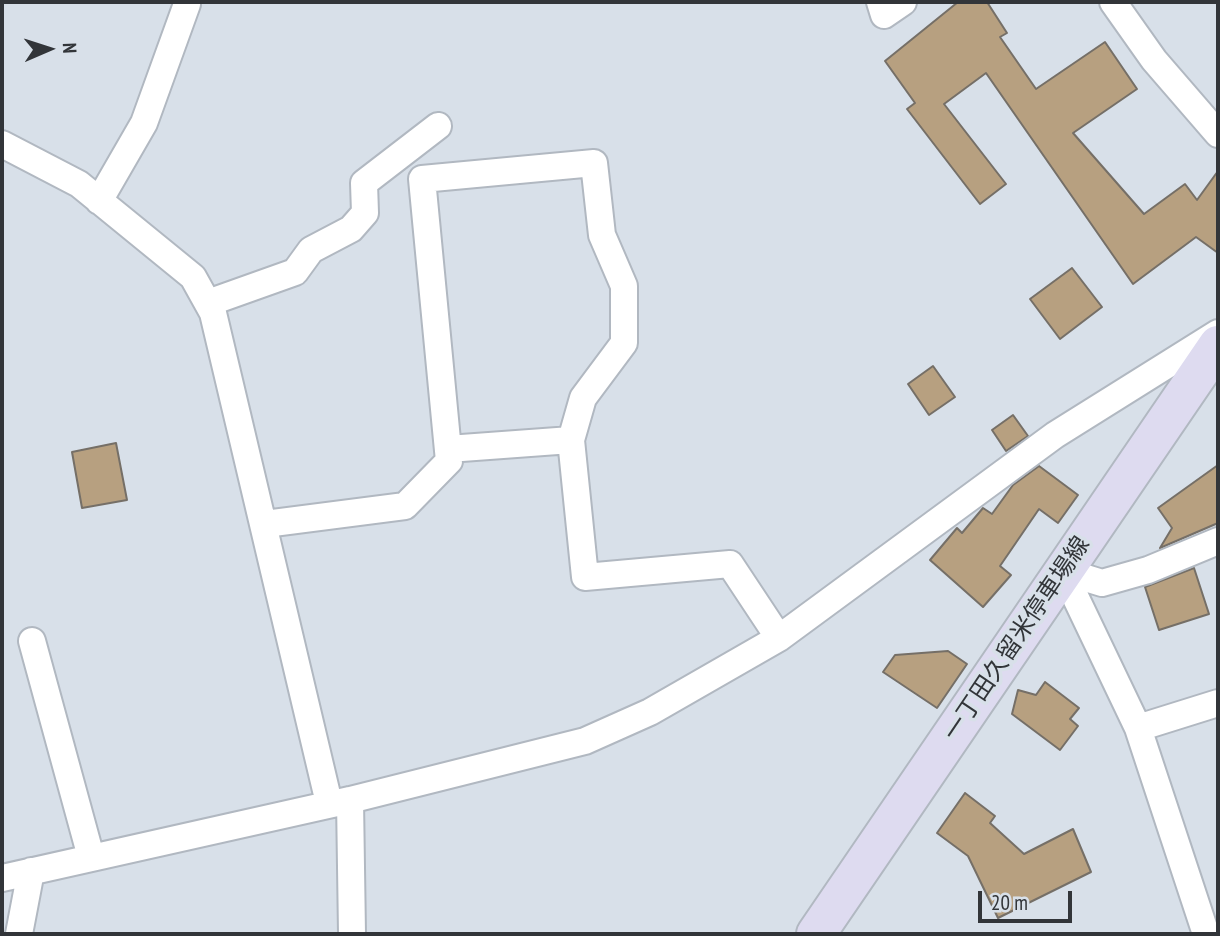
<!DOCTYPE html>
<html>
<head>
<meta charset="utf-8">
<style>
  body { margin:0 }
  #map { position:relative; width:1220px; height:936px; overflow:hidden; background:#d8e0e9; font-family:"PT Sans Narrow",sans-serif }
  canvas { display:block }
  .frame { position:absolute; inset:0; border:4px solid #323539; pointer-events:none }
  .north { position:absolute; left:14px; top:14px; width:70px; height:70px; -webkit-text-stroke:5px #d8e0e9; paint-order:stroke; rotate:87deg; font-size:19px; font-weight:700; line-height:28px; text-align:center; color:#323539 }
  .north::after { content:''; display:block; margin:auto; width:24px; height:32px; background:#323539; clip-path:polygon(50% 0,100% 100%,50% 72%,0 100%) }
  .scale { position:absolute; left:978px; top:891px; width:94px; height:32px; box-sizing:border-box; border:4px solid #323539; border-top:0; padding-left:9px; font-size:21px; line-height:24px; white-space:nowrap; color:#323539; -webkit-text-stroke:5px #d8e0e9; paint-order:stroke }
</style>
</head>
<body>
<div id="map">
<canvas width="1220" height="936"></canvas>
<div class="frame"></div>
<div class="north">N</div>
<div class="scale">20 m</div>
</div>
<script>
const context = document.querySelector('canvas').getContext('2d');
context.lineJoin = 'round';
function paint(path, color) {
  context.fillStyle = color;
  context.fill(path, 'evenodd');
}
function toPath(rows) {
  const path = new Path2D();
  for (const r of rows) {
    path.moveTo(r[0], r[1]);
    for (let i = 2; i < r.length; i += 2) path.lineTo(r[i], r[i + 1]);
  }
  return path;
}
function stroke(path, color, width, dash) {
  context.strokeStyle = color;
  context.lineWidth = width;
  context.lineCap = dash ? 'butt' : 'round';
  context.setLineDash(dash || []);
  context.stroke(path);
}
function drawText(font, color, halo, rows, align = 'center') {
  context.font = font + ' "PT Sans Narrow","Noto Sans JP",sans-serif';
  context.lineWidth = 7;
  context.setLineDash([]);
  context.textBaseline = 'middle';
  context.strokeStyle = halo;
  context.fillStyle = color;
  for (const [text, x, y, turn = 0] of rows) {
    context.save();
    context.translate(x, y);
    context.rotate((+turn || 0) * Math.PI / 180);
    context.textAlign = isNaN(turn) ? turn : align;
    if (halo) context.strokeText(text, 0, 0);
    context.fillText(text, 0, 0);
    context.restore();
  }
}
const building = toPath([
  [958,2,987,2,1007,33,1000,37,1036,89,1105,42,1137,89,1073,133,1144,214,1185,184,1197,200,1218,171,1218,253,1196,237,1133,284,986,73,944,104,1006,184,980,204,907,109,915,103,885,61,958,2],
  [1072,268,1102,307,1060,339,1030,299,1072,268],
  [933,366,955,397,929,415,908,384,933,366],
  [1013,415,1028,436,1006,451,992,430,1013,415],
  [116,443,127,500,82,508,72,452,116,443],
  [1218,465,1218,523,1160,548,1172,528,1158,508,1218,465],
  [1039,466,1078,495,1058,523,1039,509,1000,566,1011,575,983,607,930,560,957,528,962,533,983,508,992,514,1013,485,1039,466],
  [1194,568,1209,614,1159,630,1145,587,1194,568],
  [948,651,967,664,937,708,883,672,895,655,948,651],
  [1045,682,1079,708,1070,719,1078,726,1060,750,1012,714,1018,690,1036,695,1045,682],
  [965,793,995,816,990,823,1024,854,1073,829,1091,872,998,918,968,856,937,833,965,793]
]);
paint(building, '#b7a080');
stroke(building, '#756f67', 2);
const street = toPath([
  [880,2,884,15,903,2],
  [1113,2,1154,60,1218,134],
  [2,144,79,184,193,277,213,313,329,803],
  [99,201,144,123,187,4],
  [208,303,295,272,311,250,351,229,365,213,364,183,438,126],
  [448,449,571,440],
  [265,524,405,506,449,461,422,179,594,163,602,235,624,286,624,343,583,398,571,440,585,577,730,564,779,638],
  [1063,571,1138,728,1206,934],
  [1063,571,1102,583,1148,570,1218,541],
  [32,641,91,857],
  [1138,728,1218,703],
  [350,800,352,934],
  [2,878,350,800,585,741,650,712,779,638,1055,435,1218,333],
  [19,934,31,871]
]);
const secondary = toPath([
  [816,934,1218,345]
]);
stroke(street, '#b1b8c1', 30);
stroke(secondary, '#b1b8c1', 42);
stroke(street, '#fff', 26);
stroke(secondary, '#dedbf0', 38);
drawText('24px', '#323539', '#d8e0e9', [
  ["一丁田久留米停車場線",1017,639,-56]
]);
</script>
</body>
</html>
